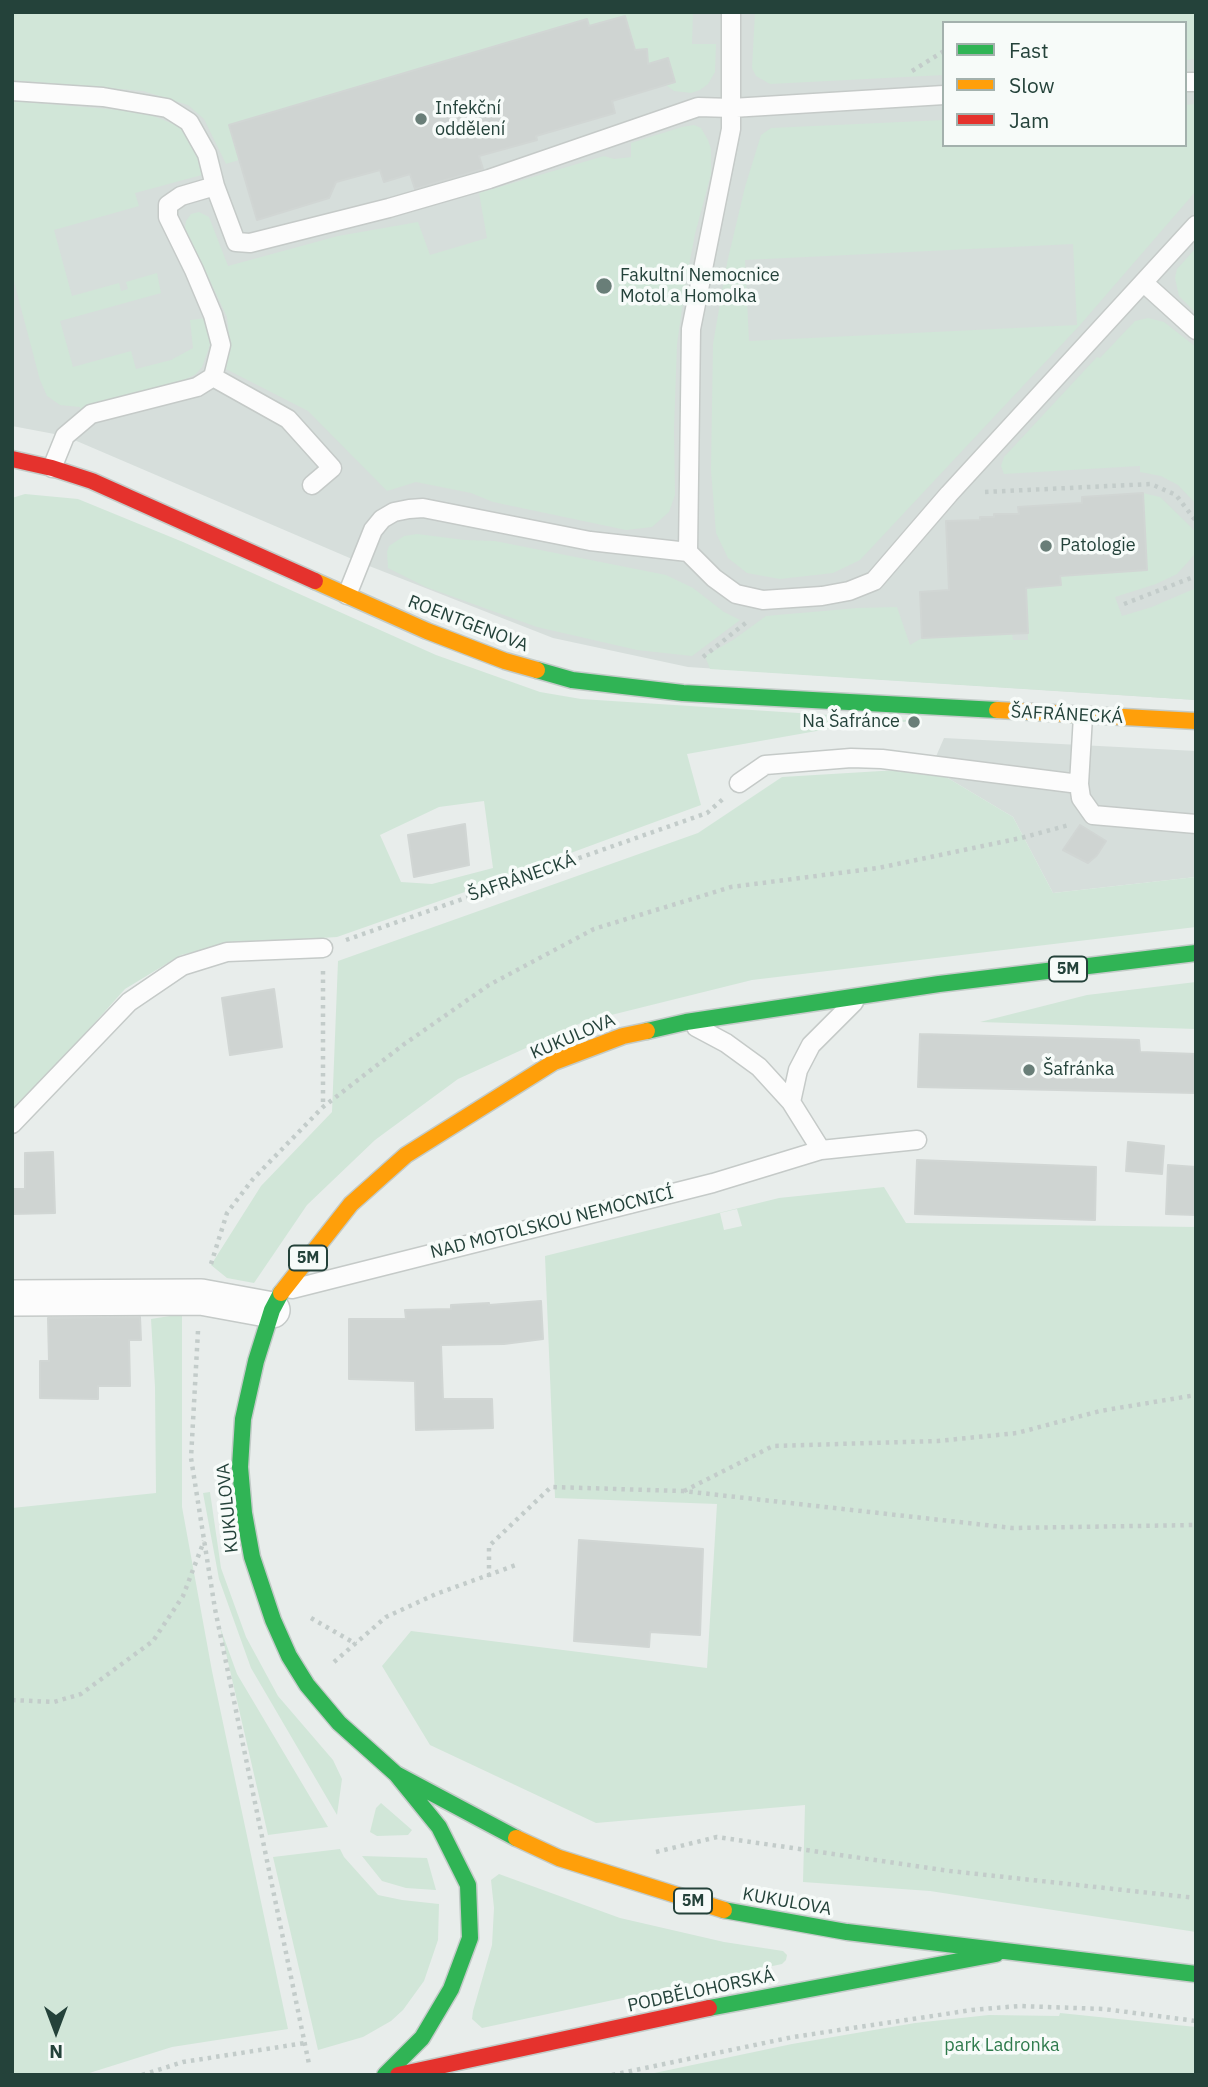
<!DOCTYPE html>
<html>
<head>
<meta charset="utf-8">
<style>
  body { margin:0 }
  #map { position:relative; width:1208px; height:2087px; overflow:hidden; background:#e8edeb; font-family:"IBM Plex Sans",sans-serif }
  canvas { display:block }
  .frame { position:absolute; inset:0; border:14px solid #24423a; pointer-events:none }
  .legend { position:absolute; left:942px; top:21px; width:245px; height:126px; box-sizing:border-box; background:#f7fbf9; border:2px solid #a3b1ad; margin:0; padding:9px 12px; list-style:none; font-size:21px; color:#24423a }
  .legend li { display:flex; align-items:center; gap:14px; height:35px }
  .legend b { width:35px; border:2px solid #a3b1ad }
  .north { position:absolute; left:21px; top:1996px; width:70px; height:70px; -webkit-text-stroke:5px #f7fbf9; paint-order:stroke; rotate:180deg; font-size:19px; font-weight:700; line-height:28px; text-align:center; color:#24423a }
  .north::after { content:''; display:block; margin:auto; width:24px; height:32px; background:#24423a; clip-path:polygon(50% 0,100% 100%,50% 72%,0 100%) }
</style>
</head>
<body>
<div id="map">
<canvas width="1208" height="2087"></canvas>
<div class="frame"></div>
<ul class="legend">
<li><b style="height:9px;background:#30b455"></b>Fast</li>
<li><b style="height:9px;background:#ff9f0a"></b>Slow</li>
<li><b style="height:9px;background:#e5322d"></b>Jam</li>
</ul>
<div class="north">N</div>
</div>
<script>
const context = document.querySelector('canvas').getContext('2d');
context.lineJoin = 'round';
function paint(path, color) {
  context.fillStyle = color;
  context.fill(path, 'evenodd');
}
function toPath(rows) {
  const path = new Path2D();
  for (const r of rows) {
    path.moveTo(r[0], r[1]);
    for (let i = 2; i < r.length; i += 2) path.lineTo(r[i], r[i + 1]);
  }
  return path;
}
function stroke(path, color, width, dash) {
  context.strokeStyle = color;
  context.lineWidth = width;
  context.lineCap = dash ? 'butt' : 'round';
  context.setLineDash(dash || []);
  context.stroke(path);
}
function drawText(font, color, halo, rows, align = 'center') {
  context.font = font + ' "IBM Plex Sans",sans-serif';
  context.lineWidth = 7;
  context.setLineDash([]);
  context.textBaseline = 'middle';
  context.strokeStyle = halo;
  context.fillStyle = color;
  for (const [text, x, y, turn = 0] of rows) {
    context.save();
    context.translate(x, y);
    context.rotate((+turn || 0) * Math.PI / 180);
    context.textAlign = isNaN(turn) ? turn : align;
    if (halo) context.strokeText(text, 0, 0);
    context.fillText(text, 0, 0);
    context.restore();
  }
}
paint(toPath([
  [12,12,1196,12,1196,700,688,667,553,638,359,562,65,436,12,426],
  [944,23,1185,23,1185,145,944,145],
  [944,738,1196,751,1196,877,1053,893,1013,817,931,768]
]), '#d6dedb');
paint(toPath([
  [12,12,693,12,692,44,716,44,715,72,708,84,700,90,691,93,674,91,666,85,675,82,668,59,648,64,646,49,635,50,625,16,604,22,598,55,587,19,229,125,239,160,226,164,204,119,188,105,143,91,12,80],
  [755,12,1196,12,1196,59,1185,60,1185,23,944,23,944,75,770,84,756,76,752,68],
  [12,101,143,112,181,127,194,147,202,175,135,193,139,206,54,230,72,296,119,283,121,291,128,289,126,282,157,273,161,293,60,321,73,367,131,351,136,369,171,360,193,348,190,320,207,318,210,345,202,367,196,374,184,380,80,410,80,407,60,405,47,396,40,380,12,274],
  [1196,104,1196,191,1080,325,860,560,833,573,780,579,747,573,728,558,716,533,711,470,713,344,727,263,745,187,761,135,771,128,944,120,944,145,1185,145,1185,105],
  [1073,244,1077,325,749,341,745,260],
  [694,125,701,128,708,140,711,149,711,174,695,234,686,281,677,344,674,429,675,495,669,512,652,527,626,530,493,502,471,493,416,482,387,491,308,411,226,369,230,345,227,317,185,228,186,221,191,214,199,212,209,217,228,266,338,236,418,222,430,255,487,238,479,193,604,156,614,159,631,157,631,143,682,127],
  [1196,248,1196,313,1179,296,1175,278,1177,269],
  [1148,318,1164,322,1196,347,1196,504,1178,485,1161,476,1140,472,1140,466,1004,474,1001,466,1004,457,1097,357,1100,358,1135,321],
  [1143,493,1160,497,1194,530,1196,553,1177,574,1156,584,1115,597,1122,616,1152,607,1196,588,1196,700,710,669,705,656,733,640,766,616,857,608,897,607,910,645,922,638,1012,634,1013,640,1028,640,1026,588,1060,585,1060,576,1147,570],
  [25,494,78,499,183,542,436,655,540,692,581,699,923,721,856,724,687,754,701,805,462,893,337,937,226,944,181,955,125,989,12,1115,12,498],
  [484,801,493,868,432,884,401,882,380,835,439,807],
  [417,534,465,540,495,541,666,575,693,588,724,612,740,620,692,656,637,650,537,627,426,587,388,568,387,552,389,546,404,536],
  [931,768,1013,817,1053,893,1196,877,1196,927,752,980,583,1022,458,1079,375,1140,307,1205,254,1283,227,1278,211,1265,261,1186,332,1112,338,961,698,833,782,777],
  [1196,982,1196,1029,980,1022,1087,995],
  [884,1187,906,1223,1196,1227,1196,1932,930,1891,803,1882,805,1805,596,1823,430,1745,382,1666,411,1631,707,1668,717,1504,555,1498,545,1256,779,1198],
  [737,1209,742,1226,724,1230,720,1213],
  [182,1314,182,1507,212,1671,288,2029,172,2047,83,2075,12,2075,12,1508,156,1493,155,1387,151,1319],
  [210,1492,221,1568,246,1637,278,1696,333,1760,342,1779,337,1815,251,1668,219,1579,203,1493],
  [220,1627,237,1674,328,1827,268,1835],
  [381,1803,412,1830,408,1835,377,1836,370,1832,376,1808],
  [340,1849,344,1857,378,1895,402,1900,439,1904,438,1940,424,1981,403,2010,391,2021,363,2037,318,2050,273,1857],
  [362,1856,427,1858,436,1890,406,1888,382,1881],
  [499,1874,620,1918,724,1942,783,1951,787,1955,786,1960,782,1964,482,2028,472,2019,473,2011,492,1945,494,1908,491,1880],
  [1060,2013,1196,2027,1196,2075,645,2075,792,2044,915,2023,989,2015,1059,2016]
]), '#d1e6d8');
const building = toPath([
  [625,16,635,50,647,49,648,64,668,58,675,82,612,101,615,113,536,136,537,140,479,156,483,169,415,189,410,174,384,182,380,170,336,182,329,198,257,220,229,125,587,19,589,26,625,16],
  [1143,493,1147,570,1060,576,1061,585,1026,588,1028,633,922,638,920,592,949,590,946,521,980,520,980,517,994,517,994,514,1019,514,1018,507,1082,503,1082,497,1143,493],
  [465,824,469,865,414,877,408,835,465,824],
  [1080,825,1106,841,1097,855,1088,863,1063,850,1080,825],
  [274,989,282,1047,230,1055,222,998,274,989],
  [920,1034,1139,1040,1140,1052,1196,1054,1196,1093,918,1087,920,1034],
  [1128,1142,1164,1146,1162,1174,1126,1171,1128,1142],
  [53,1152,55,1213,12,1214,12,1189,25,1189,25,1153,53,1152],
  [917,1160,1096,1167,1095,1220,915,1214,917,1160],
  [1168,1165,1196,1167,1196,1215,1166,1214,1168,1165],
  [541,1301,543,1339,504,1344,441,1345,443,1399,492,1399,493,1428,416,1430,415,1381,349,1379,349,1319,406,1319,405,1310,451,1309,451,1305,489,1303,489,1305,541,1301],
  [140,1317,141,1340,129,1340,130,1386,98,1386,98,1399,40,1398,40,1361,49,1361,48,1318,140,1317],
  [579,1540,703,1549,700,1635,650,1632,649,1647,574,1641,579,1540]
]);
paint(building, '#cfd4d2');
stroke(building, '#d1d6d4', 2);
const lane = toPath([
  [731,12,731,129,691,329,688,552,714,578,736,594,763,600,822,596,849,591,874,581,949,494,1196,225],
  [1185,82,1196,82],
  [12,91,103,97,167,108,189,122,207,154,215,186,236,242,250,243,389,208,489,179,698,107,732,108,944,95],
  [215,186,181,196,168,205,168,217,194,270,213,315,221,345,213,377,288,419,332,468,312,485],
  [1144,283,1196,330],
  [52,468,65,436,91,414,197,387,213,377],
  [347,595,373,530,382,519,394,512,409,509,423,508,590,541,688,552],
  [1083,716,1079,784,1081,798,1093,815,1196,824],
  [739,783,765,765,851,758,882,759,1079,784],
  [696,1027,726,1043,759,1067,791,1102,821,1150],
  [791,1102,798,1070,811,1045,854,1002],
  [12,1124,129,1002,182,966,227,952,323,948],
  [292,1289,713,1183,821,1150,917,1140]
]);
const street = toPath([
  [12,1298,201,1297,272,1310]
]);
const fast = toPath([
  [537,670,572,680,683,693,997,710],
  [647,1031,686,1022,939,984,1196,953],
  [281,1293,272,1310,256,1361,243,1419,240,1467,244,1513,252,1557,273,1620,289,1656,307,1685,339,1723,396,1774,516,1838],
  [724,1910,847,1932,1196,1974],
  [709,2008,996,1954],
  [385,2075,422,2038,451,1989,470,1938,468,1885,439,1827,396,1774]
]);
const slow = toPath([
  [315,581,427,631,505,661,537,670],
  [997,710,1196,721],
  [281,1293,351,1204,406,1155,554,1062,623,1036,647,1031],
  [516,1838,559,1858,724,1910]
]);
const jam = toPath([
  [12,459,52,468,92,481,315,581],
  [398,2075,709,2008]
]);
stroke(lane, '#c5cac8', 21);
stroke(street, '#c5cac8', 38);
stroke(fast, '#c3cbc8', 19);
stroke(slow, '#c3cbc8', 19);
stroke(jam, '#c3cbc8', 19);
stroke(toPath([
  [912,71,944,51],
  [985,492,1151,484,1176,495,1196,521],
  [1124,604,1196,576],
  [703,657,748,621],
  [346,940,707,813,723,799],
  [323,971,323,1106],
  [211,1264,227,1213,253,1179,323,1107,403,1045,489,985,594,929,731,887,878,868,1021,838,1069,825],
  [198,1331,191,1458,215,1609,309,2064],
  [684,1491,773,1446,938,1441,1017,1433,1100,1411,1196,1395],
  [489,1577,489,1546,551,1487,683,1491,1012,1528,1196,1525],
  [311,1618,356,1644],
  [334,1662,386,1617,436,1594,516,1565],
  [12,1700,54,1702,81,1694,153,1641,183,1596,204,1541],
  [656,1852,717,1837,950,1871,1196,1898],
  [142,2075,183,2062,305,2043],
  [612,2075,793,2037,972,2010,1019,2006,1104,2009,1196,2021]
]), '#c3ccca', 4.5, [3.5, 5]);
stroke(lane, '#fcfcfc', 18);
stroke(street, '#fcfcfc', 35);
stroke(fast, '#30b455', 16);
stroke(slow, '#ff9f0a', 16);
stroke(jam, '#e5322d', 16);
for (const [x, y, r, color] of [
  [421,119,7,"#697e78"],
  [604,286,9,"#697e78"],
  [1046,546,7,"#697e78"],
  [914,722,7,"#697e78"],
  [1029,1070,7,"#697e78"]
]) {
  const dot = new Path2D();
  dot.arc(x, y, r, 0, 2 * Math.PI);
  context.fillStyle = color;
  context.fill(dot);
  stroke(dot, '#f7fbf9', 2.5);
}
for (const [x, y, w] of [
  [1068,969,38],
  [308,1258,38],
  [693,1901,38]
]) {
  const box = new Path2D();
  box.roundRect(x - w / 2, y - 12.5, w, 25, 5);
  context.fillStyle = '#f7fbf9';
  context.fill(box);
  stroke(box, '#24423a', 2);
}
drawText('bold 16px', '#24423a', null, [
  ["5M",1068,969],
  ["5M",308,1258],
  ["5M",693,1901]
]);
drawText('18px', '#24423a', '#f7fbf9', [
  ["Infekční",435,109],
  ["oddělení",435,130],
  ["Fakultní Nemocnice",620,276],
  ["Motol a Homolka",620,297],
  ["Patologie",1060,546],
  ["Na Šafránce",900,722,"right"],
  ["Šafránka",1043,1070]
], 'left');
drawText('18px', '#24423a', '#f7fbf9', [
  ["ROENTGENOVA",468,624,21],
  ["ŠAFRÁNECKÁ",1067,715,3],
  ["ŠAFRÁNECKÁ",522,878,-19],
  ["KUKULOVA",573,1037,-23],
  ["NAD MOTOLSKOU NEMOCNICÍ",552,1223,-14],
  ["KUKULOVA",228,1508,-96],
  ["KUKULOVA",787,1902,10],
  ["PODBĚLOHORSKÁ",701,1991,-12]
]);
drawText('18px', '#2d7a4b', '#f7fbf9', [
  ["park Ladronka",1002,2046]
]);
</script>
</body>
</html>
